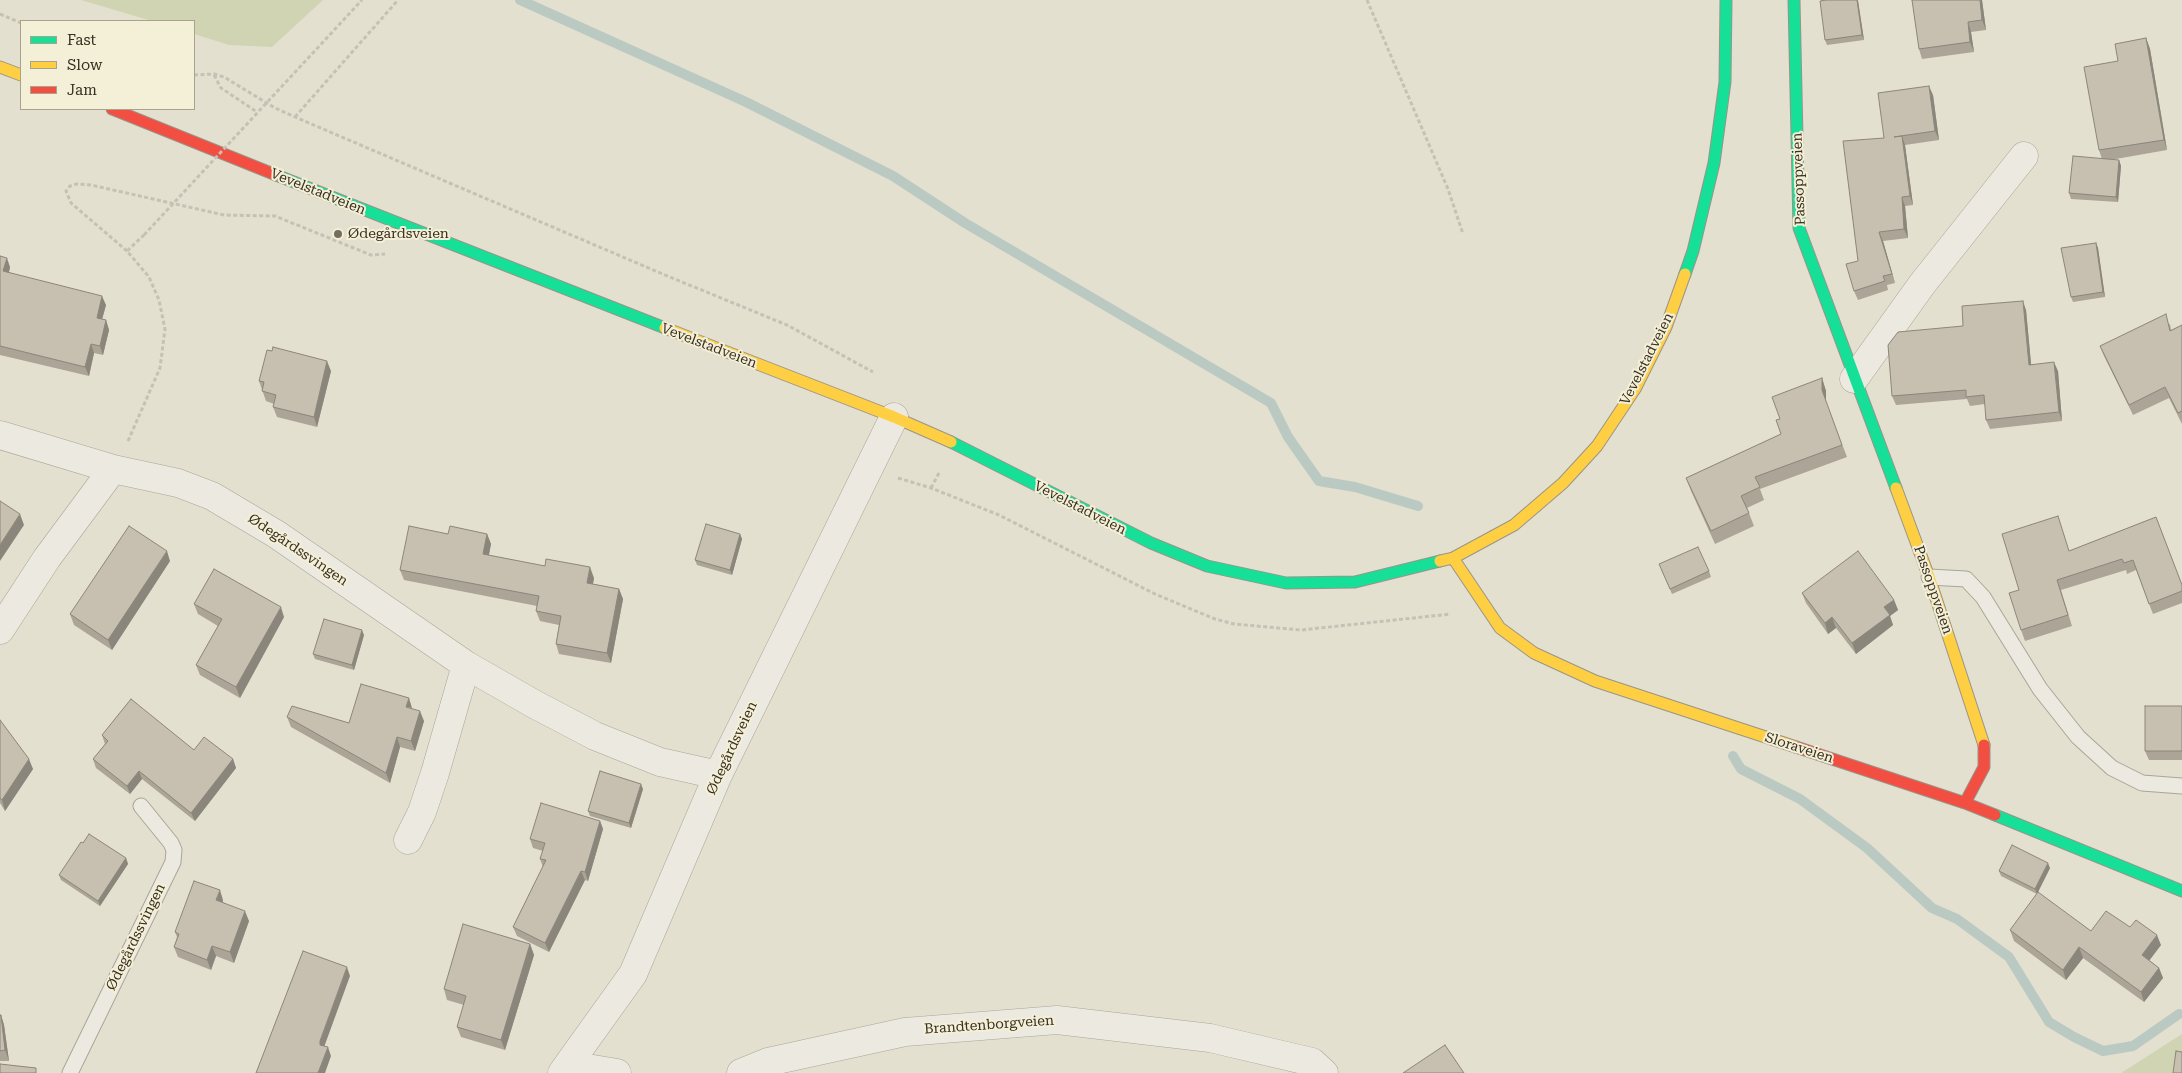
<!DOCTYPE html>
<html>
<head>
<meta charset="utf-8">
<style>
  body { margin:0 }
  #map { position:relative; width:2182px; height:1073px; overflow:hidden; background:#e4e0cf; font-family:"Roboto Serif",serif }
  canvas { display:block }
  .legend { position:absolute; left:20px; top:20px; width:175px; height:90px; box-sizing:border-box; background:#f4efd7; border:1px solid #a9a28e; margin:0; padding:6px 9px; list-style:none; font-size:15px; color:#382f20 }
  .legend li { display:flex; align-items:center; gap:10px; height:25px }
  .legend b { width:25px; border:1px solid #a9a28e }
</style>
</head>
<body>
<div id="map">
<canvas width="2182" height="1073"></canvas>
<ul class="legend">
<li><b style="height:6px;background:#16e098"></b>Fast</li>
<li><b style="height:6px;background:#ffcf43"></b>Slow</li>
<li><b style="height:6px;background:#f24e42"></b>Jam</li>
</ul>
</div>
<script>
const context = document.querySelector('canvas').getContext('2d');
context.lineJoin = 'round';
function paint(path, color) {
  context.fillStyle = color;
  context.fill(path, 'evenodd');
}
function toPath(rows) {
  const path = new Path2D();
  for (const r of rows) {
    path.moveTo(r[0], r[1]);
    for (let i = 2; i < r.length; i += 2) path.lineTo(r[i], r[i + 1]);
  }
  return path;
}
function stroke(path, color, width, dash) {
  context.strokeStyle = color;
  context.lineWidth = width;
  context.lineCap = dash ? 'butt' : 'round';
  context.setLineDash(dash || []);
  context.stroke(path);
}
function drawText(font, color, halo, rows, align = 'center') {
  context.font = font + ' "Roboto Serif",serif';
  context.lineWidth = 4;
  context.setLineDash([]);
  context.textBaseline = 'middle';
  context.strokeStyle = halo;
  context.fillStyle = color;
  for (const [text, x, y, turn = 0] of rows) {
    context.save();
    context.translate(x, y);
    context.rotate((+turn || 0) * Math.PI / 180);
    context.textAlign = isNaN(turn) ? turn : align;
    if (halo) context.strokeText(text, 0, 0);
    context.fillText(text, 0, 0);
    context.restore();
  }
}
paint(toPath([
  [81,0,323,0,272,47,229,45,194,34,194,21,152,21],
  [2182,1034,2182,1073,2121,1073]
]), '#d0d4b2');
stroke(toPath([
  [520,0,746,102,893,176,965,223,1271,403,1288,437,1319,481,1355,487,1418,506],
  [1733,756,1741,769,1800,799,1867,848,1932,908,1957,919,2009,957,2049,1022,2074,1037,2103,1051,2133,1046,2179,1014]
]), '#bacac2', 10);
const lane = toPath([
  [1929,577,1966,579,1983,597,2040,689,2078,737,2112,768,2142,783,2182,786],
  [70,1073,173,862,174,850,171,843,141,806]
]);
const street = toPath([
  [1854,379,1923,283,2024,156],
  [0,435,113,469,178,483,212,496,276,534,466,665,534,704,595,736,660,762,718,775],
  [0,630,47,558,113,469],
  [408,840,422,812,435,773,466,665],
  [569,1065,617,1073],
  [562,1073,633,974,718,775,894,417],
  [741,1073,768,1062,905,1032,1057,1020,1210,1038,1312,1062,1324,1073]
]);
const fast = toPath([
  [1794,0,1799,228,1896,488],
  [276,175,665,328],
  [1685,274,1693,251,1714,163,1725,82,1726,0],
  [951,442,1151,543,1207,566,1286,583,1355,582,1440,561],
  [1995,815,2182,891]
]);
const slow = toPath([
  [0,67,21,75],
  [665,328,894,417,951,442],
  [1896,488,1929,577,1984,745],
  [1453,558,1500,628,1534,653,1595,681,1796,747],
  [1440,561,1453,558,1514,525,1563,483,1597,446,1635,389,1666,327,1685,274]
]);
const jam = toPath([
  [112,109,276,175],
  [1796,747,1965,803,1995,815],
  [1965,803,1984,767,1984,745]
]);
stroke(lane, '#a9a598', 17);
stroke(street, '#a9a598', 29);
stroke(fast, '#999488', 13);
stroke(slow, '#999488', 13);
stroke(jam, '#999488', 13);
stroke(toPath([
  [1367,0,1448,189,1463,234],
  [0,14,21,23],
  [194,75,214,74,224,77,275,108,295,117,665,275,787,325,873,372],
  [214,75,221,88,257,112],
  [295,117,398,0],
  [127,251,71,203,66,191,70,186,77,184,91,185,224,215,275,216,371,255,385,254],
  [128,441,160,368,165,329,159,300,149,277,127,251,144,235],
  [898,478,931,488,999,515,1155,594,1215,619,1234,624,1301,630,1451,614],
  [931,488,940,471]
]), '#c5c1b7', 3, [4, 2.5]);
stroke(lane, '#eceae0', 15);
stroke(street, '#eceae0', 28);
stroke(fast, '#16e098', 11);
stroke(slow, '#ffcf43', 11);
stroke(jam, '#f24e42', 11);
stroke(toPath([
  [144,235,362,0]
]), '#c5c1b7', 3, [4, 2.5]);
paint(toPath([
  [1826,0,1858,0,1864,40,1827,45,1825,40],
  [1982,0,1986,30,1971,32,1974,52,1922,59,1919,49],
  [2146,38,2150,49,2167,150,2110,160,2119,160,2121,166,2118,202,2071,199,2069,193,2102,159,2099,150,2118,61],
  [1933,95,1939,140,1905,145,1913,205,1905,206,1908,238,1883,241,1895,283,1887,285,1888,290,1858,300,1854,291,1858,261,1884,138],
  [2096,243,2098,248,2105,297,2073,302,2071,297],
  [0,256,10,267,9,272,106,305,102,319,106,320,109,330,103,355,94,353,89,376,0,355],
  [2026,310,2031,364,2058,371,2062,421,1990,429,1986,420,1985,404,1970,406,1967,399,1896,405,1892,396,1963,326],
  [2170,324,2171,330,2182,325,2182,424,2169,398,2133,415,2104,356,2100,346],
  [331,371,317,427,277,417,273,407,274,404,266,401,259,381],
  [1822,378,1826,391,1826,402,1847,457,1760,489,1764,500,1747,508,1754,526,1715,544,1691,491,1686,478,1781,434,1780,419],
  [2058,516,2069,551,2156,517,2182,585,2182,603,2153,614,2136,570,2127,574,2126,570,2061,590,2072,626,2025,641,2021,630,2019,590],
  [448,534,487,534,491,544,489,555,594,578,593,584,619,589,623,599,611,663,559,654,556,644,559,625,540,621,536,611,537,606,404,580,400,570],
  [740,534,742,539,732,575,697,565,695,560],
  [170,561,112,650,74,625,70,614],
  [1661,569,1709,571,1711,577,1672,594],
  [1802,593,1894,600,1898,610,1890,616,1893,625,1856,654,1836,628,1828,634,1806,603],
  [194,604,284,617,240,698,200,675,196,665,218,626,198,614],
  [364,635,354,670,315,659,313,654],
  [2182,706,2182,760,2149,760,2145,751],
  [412,708,424,721,415,751,400,747,390,783,291,727,287,717,349,723],
  [0,720,33,769,5,811,0,803],
  [102,735,194,750,233,759,236,768,195,821,142,779,130,794,96,768,93,759,105,744],
  [643,789,631,828,590,816,588,811],
  [600,821,603,829,588,881,585,880,549,952,517,936,513,927,543,867,540,859,543,851,533,848,530,839],
  [126,858,128,864,100,906,61,880,59,875],
  [2050,868,2037,894,2001,876,1999,871],
  [223,900,223,902,249,921,234,963,216,956,211,970,178,957,174,947,177,937,175,932],
  [2130,927,2161,945,2149,960,2159,968,2163,978,2144,1002,2083,958,2066,980,2014,941,2010,930,2091,931],
  [530,944,534,955,505,1050,461,1037,457,1027,464,1005,447,1000,444,989],
  [0,1015,1,1015,4,1025,9,1061,0,1061]
]), '#aba497');
paint(toPath([
  [1857,0,1858,1,1864,40,1862,35],
  [1980,0,1982,0,1986,30,1982,20],
  [1968,22,1971,32,1974,52,1970,42],
  [2146,38,2150,49,2167,150,2164,140],
  [1929,86,1933,95,1939,140,1935,131],
  [1902,136,1905,145,1913,205,1910,196],
  [2119,160,2121,166,2118,202,2116,197],
  [1902,197,1905,206,1908,238,1904,229],
  [1879,232,1883,241,1895,283,1892,274],
  [2096,243,2098,248,2105,297,2103,292],
  [7,258,10,267,7,281,3,271],
  [102,296,106,305,100,327,97,318],
  [2023,301,2026,310,2032,374,2029,365],
  [106,320,109,330,103,355,100,346],
  [91,344,94,353,89,376,85,367],
  [327,361,331,371,317,427,314,417],
  [2054,362,2058,371,2062,421,2059,412],
  [1822,378,1826,391,1826,402,1822,390],
  [20,514,24,525,0,561,0,545],
  [487,534,491,544,487,564,483,554],
  [740,534,742,539,732,575,730,570],
  [167,551,170,561,112,650,108,640],
  [590,567,594,578,591,594,587,583],
  [619,589,623,599,611,663,607,653],
  [1894,600,1898,610,1890,616,1893,625,1856,654,1852,643,1884,607],
  [281,607,284,617,240,698,236,687],
  [1832,617,1836,628,1828,634,1825,623],
  [362,630,364,635,354,670,352,665],
  [409,698,412,708,406,707],
  [420,711,424,721,415,751,411,741],
  [397,737,400,747,390,783,386,773],
  [29,759,33,769,5,811,2,800],
  [233,759,236,768,195,821,191,813],
  [139,771,142,779,130,794,127,786],
  [641,784,643,789,631,828,629,823],
  [600,821,603,829,588,881,585,872],
  [126,858,128,864,100,906,98,901],
  [2048,863,2050,868,2037,894,2035,889],
  [581,871,585,880,549,952,545,943],
  [220,890,223,900,220,910,216,900],
  [245,911,249,921,234,963,230,952],
  [2157,935,2161,945,2146,965,2142,955],
  [530,944,534,955,505,1050,501,1040],
  [212,946,216,956,211,970,207,960],
  [2079,947,2083,958,2066,980,2063,970],
  [347,967,350,976,323,1050,320,1045,320,1041],
  [2159,968,2163,978,2144,1002,2141,992],
  [1,1015,4,1025,9,1061,5,1050],
  [328,1047,331,1056,325,1073,318,1073]
]), '#8b867b');
const building = toPath([
  [1826,0,1857,0,1862,35,1825,40,1820,1,1826,0],
  [1912,0,1980,0,1982,20,1968,22,1970,42,1919,49,1912,0],
  [2146,38,2164,140,2099,150,2084,67,2118,61,2115,44,2146,38],
  [1929,86,1935,131,1894,137,1902,136,1910,196,1902,197,1904,229,1879,232,1892,274,1883,276,1885,281,1854,291,1846,264,1858,261,1843,141,1884,138,1878,93,1929,86],
  [2073,156,2119,160,2116,197,2069,193,2073,156],
  [2096,243,2103,292,2071,297,2061,248,2096,243],
  [0,256,7,258,3,271,102,296,97,318,106,320,100,346,91,344,85,367,0,346,0,256],
  [2023,301,2029,365,2054,362,2059,412,1986,420,1984,395,1966,397,1966,390,1892,396,1888,345,1898,332,1963,326,1962,306,2023,301],
  [2166,314,2170,331,2182,325,2182,411,2178,413,2165,387,2129,405,2100,346,2166,314],
  [273,347,327,361,314,417,273,407,276,395,262,391,264,382,259,381,267,350,272,351,273,347],
  [1822,378,1822,390,1842,445,1755,477,1760,487,1741,496,1749,513,1711,531,1686,478,1781,434,1776,420,1780,419,1772,397,1822,378],
  [0,501,20,514,0,545,0,501],
  [2058,516,2069,551,2156,517,2182,585,2182,591,2149,604,2133,560,2124,563,2122,559,2057,580,2068,615,2021,630,2009,593,2019,590,2002,534,2058,516],
  [706,524,740,534,730,570,695,560,706,524],
  [129,526,167,551,108,640,70,614,129,526],
  [409,526,448,534,450,526,487,534,483,554,545,566,546,559,590,567,587,583,619,589,607,653,556,644,561,616,536,611,539,596,400,570,409,526],
  [1698,547,1709,571,1670,589,1659,564,1698,547],
  [1858,551,1894,600,1884,607,1890,615,1852,643,1832,617,1825,623,1802,593,1858,551],
  [214,569,281,607,236,687,196,665,222,619,194,604,214,569],
  [324,619,362,630,352,665,313,654,324,619],
  [361,684,409,698,406,707,420,711,411,741,397,737,386,773,287,717,292,706,349,723,361,684],
  [131,699,194,750,204,737,233,759,191,813,139,771,127,786,93,759,108,741,102,735,131,699],
  [2145,706,2182,706,2182,751,2145,751,2145,706],
  [0,720,29,759,2,800,0,798,0,720],
  [600,771,641,784,629,823,588,811,600,771],
  [541,803,600,821,585,872,581,871,545,943,513,927,546,860,540,859,545,843,530,839,541,803],
  [89,834,126,858,98,901,59,875,81,842,83,843,89,834],
  [2012,845,2048,863,2035,889,1999,871,2012,845],
  [194,881,220,890,216,900,245,911,230,952,212,946,207,960,174,947,179,934,175,932,194,881],
  [2038,892,2091,931,2106,911,2130,927,2136,920,2157,935,2142,955,2159,968,2141,992,2079,947,2063,970,2010,930,2038,892],
  [463,924,530,944,501,1040,457,1027,466,996,444,989,463,924],
  [303,951,347,967,320,1041,320,1045,328,1047,318,1073,256,1073,303,951],
  [0,1015,1,1015,5,1050,0,1051,0,1015],
  [1445,1045,1464,1073,1403,1073,1445,1045],
  [2176,1051,2182,1052,2182,1073,2173,1073,2176,1051],
  [0,1064,36,1068,36,1073,0,1073,0,1064]
]);
paint(building, '#c7bfb0');
stroke(building, '#8b867b', 1);
for (const [x, y, r, color] of [
  [338,234,5,"#746d5d"]
]) {
  const dot = new Path2D();
  dot.arc(x, y, r, 0, 2 * Math.PI);
  context.fillStyle = color;
  context.fill(dot);
  stroke(dot, '#f4efd7', 2);
}
drawText('14px', '#382f20', '#f4efd7', [
  ["Passoppveien",1799,179,-92],
  ["Vevelstadveien",318,192,22],
  ["Vevelstadveien",709,346,21],
  ["Vevelstadveien",1647,359,-63],
  ["Vevelstadveien",1080,508,27],
  ["Ødegårdssvingen",298,550,34],
  ["Passoppveien",1933,590,71],
  ["Ødegårdsveien",732,748,-65],
  ["Sloraveien",1799,748,18],
  ["Ødegårdssvingen",136,937,-64],
  ["Brandtenborgveien",989,1025,-4]
]);
drawText('14px', '#382f20', '#f4efd7', [
  ["Ødegårdsveien",348,234]
], 'left');
</script>
</body>
</html>
